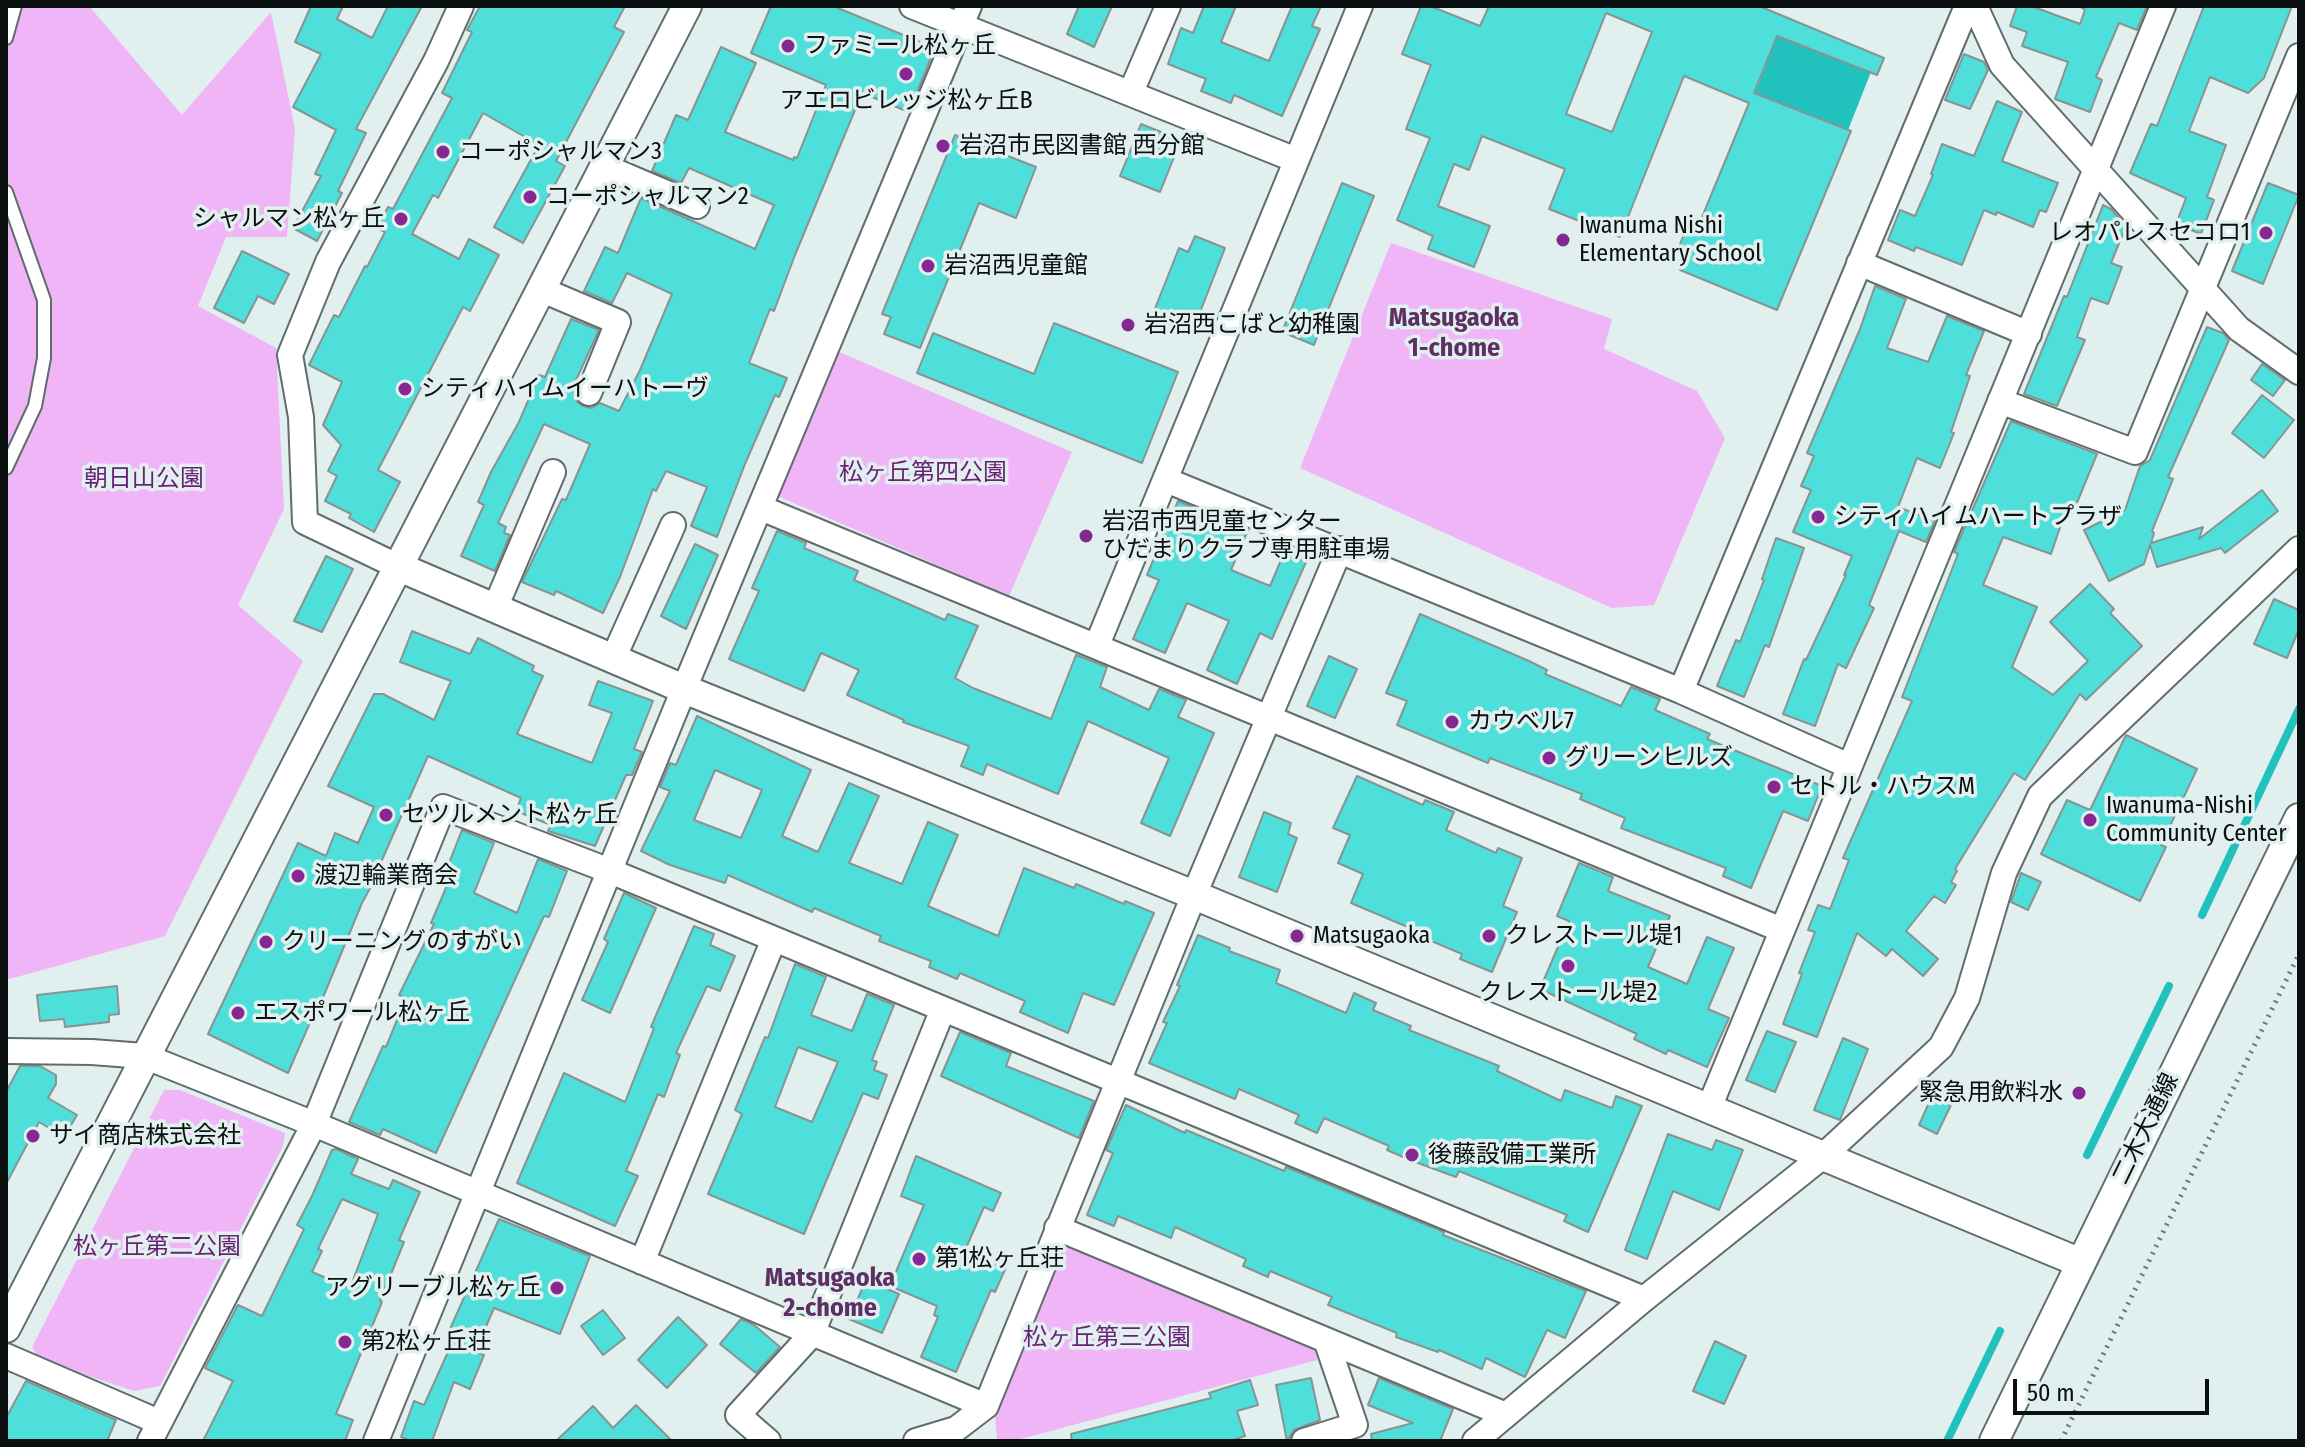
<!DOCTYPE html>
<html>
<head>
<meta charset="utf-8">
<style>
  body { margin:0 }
  #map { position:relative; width:2305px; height:1447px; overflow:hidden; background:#e1f0ef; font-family:"Fira Sans Condensed",sans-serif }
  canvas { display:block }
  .frame { position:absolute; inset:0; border:8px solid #0a0f0f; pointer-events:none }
  .scale { position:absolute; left:2013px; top:1379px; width:196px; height:36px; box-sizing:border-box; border:4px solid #0a0f0f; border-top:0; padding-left:10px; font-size:24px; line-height:28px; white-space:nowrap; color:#0a0f0f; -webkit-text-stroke:6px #e1f0ef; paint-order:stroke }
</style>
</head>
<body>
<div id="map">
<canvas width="2305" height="1447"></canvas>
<div class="frame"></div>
<div class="scale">50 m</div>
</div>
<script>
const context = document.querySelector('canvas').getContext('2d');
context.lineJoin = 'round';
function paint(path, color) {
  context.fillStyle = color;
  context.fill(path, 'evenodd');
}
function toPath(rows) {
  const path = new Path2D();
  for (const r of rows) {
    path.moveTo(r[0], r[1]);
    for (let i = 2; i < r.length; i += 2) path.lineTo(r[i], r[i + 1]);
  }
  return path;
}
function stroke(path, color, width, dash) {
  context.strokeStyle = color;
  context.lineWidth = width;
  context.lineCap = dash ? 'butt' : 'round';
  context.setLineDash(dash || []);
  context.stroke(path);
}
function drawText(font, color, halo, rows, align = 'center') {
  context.font = font + ' "Fira Sans Condensed","Noto Sans JP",sans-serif';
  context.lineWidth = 7;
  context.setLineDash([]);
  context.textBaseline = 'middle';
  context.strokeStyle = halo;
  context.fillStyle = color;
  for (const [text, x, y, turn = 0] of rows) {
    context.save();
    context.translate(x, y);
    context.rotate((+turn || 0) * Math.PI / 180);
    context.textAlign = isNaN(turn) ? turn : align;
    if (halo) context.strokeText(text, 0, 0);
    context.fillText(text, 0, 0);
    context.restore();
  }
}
paint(toPath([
  [6,6,89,6,182,115,271,12,295,129,287,237,226,237,198,306,276,348,284,509,238,605,303,661,165,936,6,980],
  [1391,243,1612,319,1604,349,1697,391,1725,438,1654,605,1612,608,1300,468],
  [837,351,1072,452,1009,596,775,495],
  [164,1090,180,1090,285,1133,283,1146,160,1386,134,1391,40,1360,32,1347],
  [1073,1243,1313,1341,1317,1360,1013,1441,997,1441,995,1415,1062,1251]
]), '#efb5f7');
paint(toPath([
  [1777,36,1871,72,1848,130,1755,93]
]), '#21c1bd');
stroke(toPath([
  [2202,915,2299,709],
  [2087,1155,2169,986],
  [1947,1441,2000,1331]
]), '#21c1bd', 8);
const building = toPath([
  [311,6,343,6,337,19,372,38,388,6,422,6,356,129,366,133,338,191,342,193,317,241,293,228,321,176,315,174,336,130,293,107,321,54,295,42,311,6],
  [480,6,625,6,614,27,624,32,556,161,565,166,523,243,494,227,539,145,483,113,438,198,433,195,412,234,459,259,469,239,499,255,470,311,463,307,378,470,400,482,374,532,349,518,351,514,325,501,337,476,328,471,341,445,323,425,342,382,309,365,334,315,339,317,365,266,367,267,385,232,377,228,388,207,393,209,452,98,442,93,472,32,467,30,480,6],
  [771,6,833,6,935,48,909,112,862,93,795,255,774,311,770,309,749,363,787,378,779,397,775,395,745,464,717,537,691,526,707,487,666,471,656,491,653,489,620,577,603,613,556,591,554,595,522,582,562,499,566,500,590,444,544,424,498,523,506,527,504,533,510,535,495,571,461,556,484,505,478,502,491,472,519,422,539,375,545,377,571,319,599,330,572,389,577,402,583,406,592,408,600,403,619,411,640,370,672,294,627,273,612,303,584,291,605,247,618,253,641,198,755,249,774,205,689,168,681,183,652,171,676,115,688,120,721,47,756,63,725,132,793,160,794,157,797,158,826,85,751,53,771,6],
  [1079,6,1112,6,1094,47,1067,34,1079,6],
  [1204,6,1236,6,1221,42,1269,61,1292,6,1321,6,1312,26,1320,29,1282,116,1234,95,1231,103,1201,91,1206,79,1168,64,1181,28,1193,33,1204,6],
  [1421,6,1430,6,1480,26,1489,6,1759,6,1884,58,1877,75,1777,36,1754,93,1851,131,1777,310,1680,270,1688,251,1679,247,1688,223,1698,227,1749,103,1684,76,1620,237,1549,209,1565,169,1482,136,1469,170,1454,164,1438,206,1490,226,1474,267,1428,249,1433,236,1397,220,1430,138,1406,129,1431,65,1402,54,1421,6],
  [1606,13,1652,32,1612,132,1566,114,1606,13],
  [2017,6,2031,6,2080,24,2085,10,2079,6,2147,6,2137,30,2119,23,2096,77,2102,80,2090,112,2055,99,2068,62,2022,46,2027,32,2010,26,2017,6],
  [2204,6,2292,6,2264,78,2248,93,2210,77,2189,131,2226,145,2207,197,2214,200,2201,234,2176,224,2186,198,2130,173,2151,124,2157,126,2204,6],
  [1964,54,1984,62,1988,70,1970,109,1945,100,1964,54],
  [1997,101,2022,112,2002,161,2058,183,2046,212,2040,210,2033,227,1997,212,1996,215,1984,210,1962,265,1916,247,1914,251,1888,240,1900,210,1915,216,1933,175,1931,174,1942,144,1974,156,1997,101],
  [1141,124,1181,140,1160,192,1120,176,1141,124],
  [955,135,1036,167,1016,218,979,203,920,348,884,334,891,317,882,314,955,135],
  [1342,183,1374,196,1314,345,1282,332,1342,183],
  [2268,183,2299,195,2263,284,2232,271,2268,183],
  [2103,205,2111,209,2126,226,2111,263,2122,267,2108,304,2091,298,2077,337,2085,340,2057,406,2024,394,2064,296,2067,297,2103,205],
  [1195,236,1225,248,1192,333,1164,322,1166,316,1154,311,1179,248,1188,252,1195,236],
  [242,251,289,274,274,304,258,296,244,323,214,308,242,251],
  [1875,286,1906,299,1887,348,1928,362,1947,316,1984,331,1966,375,1970,376,1951,432,1954,433,1940,468,1917,458,1898,507,1935,521,1926,542,1899,531,1869,605,1874,608,1846,668,1838,664,1815,726,1783,714,1804,659,1806,660,1846,575,1844,575,1852,556,1793,532,1811,490,1801,486,1814,456,1807,453,1860,329,1875,286],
  [1054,323,1178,372,1142,463,917,373,933,333,1034,374,1054,323],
  [2207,327,2223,333,2229,340,2168,477,2173,479,2152,531,2154,533,2151,543,2203,527,2199,539,2262,490,2278,511,2225,553,2221,548,2157,567,2150,545,2144,564,2109,581,2084,530,2125,510,2140,466,2150,460,2207,327],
  [2262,364,2285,380,2273,396,2251,380,2262,364],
  [2262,395,2294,420,2264,458,2232,433,2262,395],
  [2011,421,2097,454,2074,510,2069,501,2051,554,2003,537,1983,585,2037,607,2012,667,2053,695,2088,661,2050,622,2090,584,2114,609,2110,613,2142,646,2086,700,2080,694,2025,780,2014,773,1955,869,1957,871,1951,882,1956,885,1945,903,1934,896,1906,931,1938,959,1923,976,1892,949,1886,956,1857,933,1817,1037,1783,1024,1802,974,1799,973,1815,932,1808,930,1818,905,1830,909,1849,860,1843,858,1912,701,1902,697,1958,554,1954,552,2011,421],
  [1178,501,1248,530,1231,570,1270,586,1284,553,1306,562,1272,639,1260,633,1237,684,1207,670,1229,621,1187,603,1165,653,1133,639,1159,580,1147,575,1178,501],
  [777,531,806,543,804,548,858,571,854,580,945,620,948,614,978,626,955,678,973,688,1051,719,1076,655,1107,667,1100,687,1149,710,1159,689,1186,700,1178,717,1214,733,1170,836,1141,823,1169,758,1088,721,1058,794,987,764,983,775,961,766,969,746,903,722,904,720,847,695,859,670,821,653,804,691,729,659,759,591,752,588,777,531],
  [1776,538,1804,548,1769,647,1765,645,1744,697,1717,686,1736,640,1740,642,1764,580,1762,579,1776,538],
  [695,544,718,555,686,629,661,616,695,544],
  [326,556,353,569,322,632,294,621,326,556],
  [2274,599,2299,610,2299,629,2287,658,2254,644,2274,599],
  [1420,614,1529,661,1547,670,1545,674,1621,706,1631,687,1660,699,1655,710,1710,734,1707,739,1822,786,1808,821,1783,811,1751,888,1723,876,1726,868,1621,828,1625,818,1580,799,1582,794,1490,758,1488,763,1397,725,1407,701,1386,693,1420,614],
  [412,631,470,654,478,638,534,666,532,671,543,676,517,734,592,763,612,713,589,705,598,681,653,701,634,749,642,752,632,775,626,775,595,846,548,831,551,825,516,811,521,798,428,756,378,869,380,870,362,903,317,1012,315,1011,288,1073,208,1034,298,843,326,856,335,833,358,843,374,807,328,786,374,694,383,694,434,720,451,681,400,662,412,631],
  [1329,656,1357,669,1335,718,1307,706,1329,656],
  [697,716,811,770,782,836,818,852,849,783,879,796,849,863,902,884,928,822,958,835,928,906,998,936,1024,868,1074,888,1076,884,1124,904,1125,901,1154,913,1114,1005,1083,993,1068,1033,1020,1012,1025,1001,960,973,957,979,929,967,931,961,879,941,881,936,814,908,812,912,728,875,725,883,670,865,641,851,670,791,660,787,670,763,676,765,697,716],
  [715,770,762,790,741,838,694,820,715,770],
  [2126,735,2197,769,2161,845,2166,847,2140,901,2041,854,2067,800,2090,810,2126,735],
  [1357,776,1423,805,1425,800,1454,812,1446,830,1496,853,1498,848,1522,858,1503,906,1517,912,1492,972,1460,959,1462,954,1408,931,1410,928,1351,903,1363,874,1338,863,1350,835,1333,828,1357,776],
  [1264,812,1291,823,1288,834,1297,838,1277,892,1239,877,1264,812],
  [462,830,494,843,474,893,517,913,538,859,567,871,549,917,544,916,436,1153,383,1129,380,1135,349,1122,383,1046,386,1047,406,998,399,995,434,924,431,923,451,876,445,873,462,830],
  [1579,863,1613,877,1608,891,1670,916,1648,967,1687,984,1707,937,1734,948,1708,1009,1729,1018,1707,1067,1668,1050,1666,1054,1634,1039,1637,1034,1540,989,1569,921,1557,916,1579,863],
  [2021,873,2041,882,2028,910,2011,902,2021,873],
  [624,893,656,908,610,1013,582,1000,608,942,604,939,624,893],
  [694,926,714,934,710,945,735,956,720,991,707,986,676,1053,680,1055,664,1097,658,1094,626,1171,638,1176,615,1226,517,1183,564,1073,625,1102,654,1028,651,1027,694,926],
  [1198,935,1230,948,1229,951,1280,970,1276,983,1346,1013,1354,993,1376,1003,1373,1010,1411,1026,1409,1030,1499,1066,1497,1071,1561,1101,1565,1090,1612,1108,1616,1096,1642,1106,1588,1232,1564,1221,1567,1215,1459,1171,1456,1177,1410,1160,1387,1150,1389,1146,1324,1118,1317,1133,1295,1123,1299,1115,1239,1089,1235,1099,1149,1063,1167,1023,1163,1022,1180,986,1177,985,1198,935],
  [795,964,826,977,811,1015,852,1031,867,994,894,1005,872,1060,877,1062,874,1070,887,1075,878,1099,863,1093,804,1234,708,1194,742,1114,735,1110,765,1037,768,1038,795,964],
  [798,1047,838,1062,812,1122,775,1107,798,1047],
  [117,986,119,1014,109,1015,109,1022,65,1027,64,1019,40,1021,37,995,117,986],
  [1767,1031,1796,1042,1775,1092,1746,1080,1767,1031],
  [960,1032,1011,1053,1006,1066,1094,1101,1079,1138,941,1076,960,1032],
  [1843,1038,1868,1049,1840,1120,1814,1110,1843,1038],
  [20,1066,40,1066,56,1075,56,1084,48,1098,77,1115,64,1137,39,1122,6,1184,6,1092,20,1066],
  [1932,1096,1951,1105,1937,1134,1919,1125,1932,1096],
  [1126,1105,1185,1133,1186,1130,1284,1171,1286,1167,1444,1232,1443,1235,1586,1291,1565,1338,1547,1330,1525,1377,1486,1358,1482,1369,1439,1350,1438,1352,1396,1337,1397,1333,1328,1305,1332,1297,1270,1271,1268,1277,1243,1266,1246,1259,1175,1227,1171,1238,1118,1216,1114,1226,1087,1215,1113,1153,1106,1150,1126,1105],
  [1668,1134,1712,1150,1716,1140,1743,1150,1719,1210,1673,1191,1647,1259,1625,1250,1668,1134],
  [336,1149,358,1159,351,1174,389,1189,393,1180,420,1192,399,1240,404,1242,380,1301,382,1302,336,1414,353,1420,345,1441,203,1441,233,1381,205,1368,206,1366,238,1305,262,1316,304,1229,297,1225,312,1196,332,1150,336,1149],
  [342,1199,378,1214,350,1288,312,1272,322,1251,318,1249,342,1199],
  [916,1156,1001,1193,993,1211,984,1207,966,1248,1007,1265,995,1292,991,1290,956,1372,921,1357,938,1317,934,1315,937,1306,890,1286,924,1205,901,1196,916,1156],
  [499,1219,590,1256,560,1334,494,1308,475,1352,484,1355,470,1389,454,1382,432,1441,412,1441,401,1437,414,1401,424,1405,457,1332,450,1329,499,1219],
  [866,1280,899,1294,882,1333,849,1319,866,1280],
  [603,1310,625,1338,603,1355,581,1326,603,1310],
  [678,1317,707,1345,667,1388,638,1360,678,1317],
  [741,1319,754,1325,780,1347,756,1373,720,1344,741,1319],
  [1715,1341,1746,1356,1724,1404,1693,1391,1715,1341],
  [1311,1378,1320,1420,1294,1430,1287,1441,1276,1385,1311,1378],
  [1379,1378,1453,1409,1440,1441,1372,1441,1371,1434,1413,1423,1368,1405,1379,1378],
  [1250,1380,1258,1405,1237,1411,1245,1436,1230,1441,1072,1441,1071,1434,1211,1398,1209,1393,1250,1380],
  [26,1381,116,1420,107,1441,6,1441,6,1418,26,1381],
  [636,1405,672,1441,556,1441,593,1406,613,1428,636,1405]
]);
paint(building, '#4fdfda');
stroke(building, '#869493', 2);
const service = toPath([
  [6,38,15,6],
  [6,192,44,300,44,358,35,406,6,468]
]);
const minor = toPath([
  [912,6,1296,160],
  [1975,6,2002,65,2239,329,2299,372],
  [1131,92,1168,6],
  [603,166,697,206],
  [1859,263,2029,334],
  [540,289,618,322,589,393],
  [2000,401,2135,452,2299,56],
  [1166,480,1681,691,1849,766],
  [761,508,1782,930],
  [399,567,305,522,301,417,290,355,328,262,436,61,461,6],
  [495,608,553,472],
  [1097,645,1360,6],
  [613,659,673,525],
  [1681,691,1967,6],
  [6,1051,92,1052,144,1056,314,1124,986,1406],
  [1709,1108,2163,6],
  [1057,1228,1506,1415],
  [642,1262,774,939],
  [6,1356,159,1422],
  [150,1441,314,1124,443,807,610,871,1644,1299],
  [376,1441,684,689,969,6],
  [768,1441,738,1415,812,1334,943,1009],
  [916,1441,956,1429,986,1406,1194,895,1340,549],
  [1304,1441,1355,1425,1326,1340],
  [1475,1441,1644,1299,1823,1156,1941,1047,1967,998,2004,873,2040,796,2299,549]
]);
const tertiary = toPath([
  [399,567,684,689,1194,895,2081,1263],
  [6,1328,687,6],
  [1994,1441,2299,818]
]);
stroke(service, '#606d6c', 16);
stroke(minor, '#606d6c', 28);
stroke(tertiary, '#606d6c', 32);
stroke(toPath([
  [2061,1441,2299,954]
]), '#6f7979', 5, [2, 6]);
stroke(service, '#fff', 12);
stroke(minor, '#fff', 24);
stroke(tertiary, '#fff', 28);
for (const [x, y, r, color] of [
  [788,46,8,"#862892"],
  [906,74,8,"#862892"],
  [943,146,8,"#862892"],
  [443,152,8,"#862892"],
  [530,197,8,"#862892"],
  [401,219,8,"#862892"],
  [2266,233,8,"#862892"],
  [1563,240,8,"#862892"],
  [928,266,8,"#862892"],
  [1128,325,8,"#862892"],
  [405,389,8,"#862892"],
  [1818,517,8,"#862892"],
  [1086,536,8,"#862892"],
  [1452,722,8,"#862892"],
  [1549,758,8,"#862892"],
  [1774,787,8,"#862892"],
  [386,815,8,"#862892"],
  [2090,820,8,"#862892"],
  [298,876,8,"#862892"],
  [1297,936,8,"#862892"],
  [1489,936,8,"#862892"],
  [266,942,8,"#862892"],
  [1568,966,8,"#862892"],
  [238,1013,8,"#862892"],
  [2079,1093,8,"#862892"],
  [33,1136,8,"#862892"],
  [1412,1155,8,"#862892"],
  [919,1259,8,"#862892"],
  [557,1288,8,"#862892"],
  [345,1342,8,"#862892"]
]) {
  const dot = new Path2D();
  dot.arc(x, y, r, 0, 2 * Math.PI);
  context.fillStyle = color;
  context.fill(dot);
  stroke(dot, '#e1f0ef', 3);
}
drawText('24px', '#0a0f0f', '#e1f0ef', [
  ["ファミール松ヶ丘",804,46],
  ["アエロビレッジ松ヶ丘B",906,101,"center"],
  ["岩沼市民図書館 西分館",959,146],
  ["コーポシャルマン3",459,152],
  ["コーポシャルマン2",546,197],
  ["シャルマン松ヶ丘",385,219,"right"],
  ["Iwanuma Nishi",1579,226],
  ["Elementary School",1579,254],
  ["レオパレスセコロ1",2250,233,"right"],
  ["岩沼西児童館",944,266],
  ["岩沼西こばと幼稚園",1144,325],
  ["シティハイムイーハトーヴ",421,389],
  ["シティハイムハートプラザ",1834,517],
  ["岩沼市西児童センター",1102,522],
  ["ひだまりクラブ専用駐車場",1102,550],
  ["カウベル7",1468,722],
  ["グリーンヒルズ",1565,758],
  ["セトル・ハウスM",1790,787],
  ["Iwanuma-Nishi",2106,806],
  ["Community Center",2106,834],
  ["セツルメント松ヶ丘",402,815],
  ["渡辺輪業商会",314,876],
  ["Matsugaoka",1313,936],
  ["クレストール堤1",1505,936],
  ["クリーニングのすがい",282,942],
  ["クレストール堤2",1568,993,"center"],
  ["エスポワール松ヶ丘",254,1013],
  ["緊急用飲料水",2063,1093,"right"],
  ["サイ商店株式会社",49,1136],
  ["後藤設備工業所",1428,1155],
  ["第1松ヶ丘荘",935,1259],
  ["アグリーブル松ヶ丘",541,1288,"right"],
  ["第2松ヶ丘荘",361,1342]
], 'left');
drawText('24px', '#6a1f75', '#e1f0ef', [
  ["松ヶ丘第四公園",923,473],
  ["朝日山公園",144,479],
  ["松ヶ丘第二公園",157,1247],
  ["松ヶ丘第三公園",1107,1338]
]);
drawText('24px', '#0a0f0f', '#e1f0ef', [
  ["二木大通線",2146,1129,-64]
]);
drawText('bold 26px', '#5d2f63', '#e1f0ef', [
  ["Matsugaoka",1454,319],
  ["1-chome",1454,349],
  ["Matsugaoka",830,1279],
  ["2-chome",830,1309]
]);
</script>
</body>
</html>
